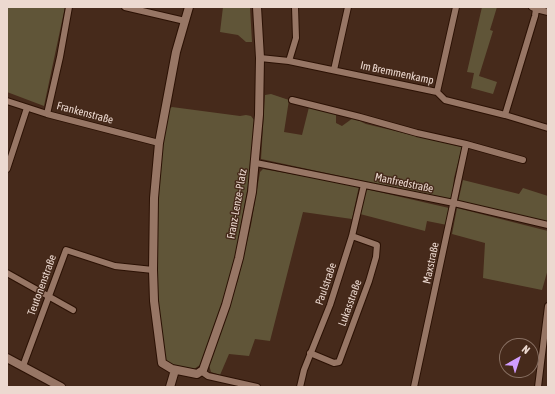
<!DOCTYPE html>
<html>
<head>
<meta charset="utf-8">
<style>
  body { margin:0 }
  #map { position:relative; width:555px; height:394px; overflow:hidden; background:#462a1b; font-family:"Asap Condensed",sans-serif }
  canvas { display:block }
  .frame { position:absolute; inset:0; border:8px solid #ecd9d0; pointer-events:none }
  .north { position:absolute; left:499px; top:338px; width:40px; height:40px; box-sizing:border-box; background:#462a1b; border:1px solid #887063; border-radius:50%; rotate:39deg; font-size:11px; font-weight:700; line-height:16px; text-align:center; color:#ecd9d0 }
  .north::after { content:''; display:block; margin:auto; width:14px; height:18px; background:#d09dff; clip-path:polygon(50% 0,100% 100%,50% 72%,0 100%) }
</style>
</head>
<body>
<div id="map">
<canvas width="555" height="394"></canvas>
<div class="frame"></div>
<div class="north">N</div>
</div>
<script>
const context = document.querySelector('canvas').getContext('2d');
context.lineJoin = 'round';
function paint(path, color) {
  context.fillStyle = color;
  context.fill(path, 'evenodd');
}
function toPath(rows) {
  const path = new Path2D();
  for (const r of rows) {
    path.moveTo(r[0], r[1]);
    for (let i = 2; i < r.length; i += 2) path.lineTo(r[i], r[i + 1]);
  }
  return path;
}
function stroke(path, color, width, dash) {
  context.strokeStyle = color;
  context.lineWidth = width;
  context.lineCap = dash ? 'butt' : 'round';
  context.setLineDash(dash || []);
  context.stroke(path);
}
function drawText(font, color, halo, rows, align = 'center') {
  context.font = font + ' "Asap Condensed",sans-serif';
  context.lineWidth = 3;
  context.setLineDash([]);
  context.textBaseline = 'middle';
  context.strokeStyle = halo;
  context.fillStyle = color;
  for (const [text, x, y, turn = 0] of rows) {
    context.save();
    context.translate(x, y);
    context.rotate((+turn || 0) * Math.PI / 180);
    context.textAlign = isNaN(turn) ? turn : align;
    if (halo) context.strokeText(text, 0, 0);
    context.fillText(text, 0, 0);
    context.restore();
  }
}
paint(toPath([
  [7,7,65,7,44,106,7,92],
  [223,7,250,7,252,42,246,42,238,35,220,32],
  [482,7,497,7,490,30,493,31,479,76,497,82,493,94,471,88,474,73,467,72],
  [271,94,289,100,284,132,302,135,309,107,336,114,336,123,342,126,353,118,366,124,462,147,454,178,452,200,261,159,265,95],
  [172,107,240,116,246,115,251,116,254,120,252,164,235,256,222,305,200,365,194,369,179,367,170,364,164,357,154,270,159,178,167,110],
  [263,169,359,186,352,219,303,212,270,341,255,339,249,356,229,354,220,375,211,372,209,365,238,280,251,225,260,172],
  [463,180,519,194,523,188,548,196,548,222,458,202],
  [366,189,449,208,447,225,427,221,425,231,360,214],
  [457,208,548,231,548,269,542,290,483,278,485,243,452,234]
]), '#605538');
const minor = toPath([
  [125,7,185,21],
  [536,9,548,12],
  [260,58,289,61,437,92,445,100,505,115,548,128],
  [289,61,296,38,295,7],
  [334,70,348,7],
  [437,92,456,7],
  [292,100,360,117,417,133,466,144,523,160],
  [7,101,47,114,159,143],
  [47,114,60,57,69,7],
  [505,115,535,16,536,9,532,7],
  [256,163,454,203,548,225],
  [7,169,27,108],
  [7,273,73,310],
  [310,353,334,363,339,362,369,281,376,257,377,245,352,236],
  [23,366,66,250,115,266,153,270],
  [201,371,208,376,257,387],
  [300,387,304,370,330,305,352,236,364,185],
  [414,387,466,144],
  [538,387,548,306]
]);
const tertiary = toPath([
  [189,7,176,52,159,143,154,198,153,270,154,301,162,363,172,369,197,374,203,370,226,305,239,258,252,192,259,115,260,58,257,7],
  [7,358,61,387],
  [170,387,175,370]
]);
stroke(minor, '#2b1104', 8);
stroke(tertiary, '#2b1104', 10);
stroke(minor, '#977665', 6);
stroke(tertiary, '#977665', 8);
drawText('11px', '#ecd9d0', '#462a1b', [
  ["Im Bremmenkamp",397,73,12],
  ["Frankenstraße",85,113,15],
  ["Manfredstraße",404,183,12],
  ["Franz-Lenze-Platz",237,204,-80],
  ["Maxstraße",431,263,-78],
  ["Paulstraße",326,284,-71],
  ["Teutonenstraße",42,285,-70],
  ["Lukasstraße",350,303,-70]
]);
</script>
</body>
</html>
